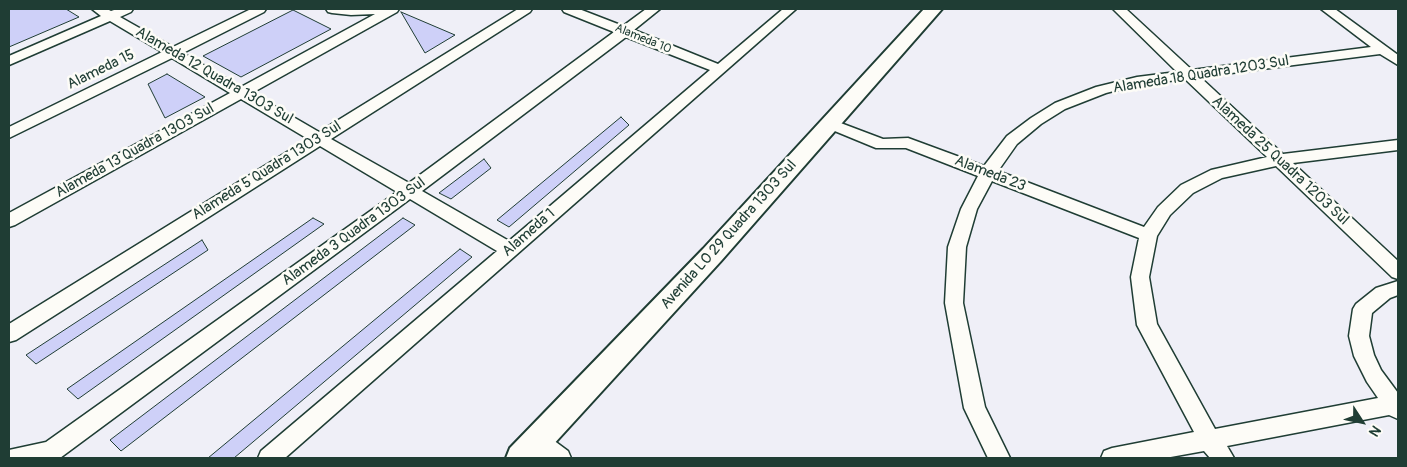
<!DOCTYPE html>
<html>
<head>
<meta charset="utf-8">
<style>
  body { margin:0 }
  #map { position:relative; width:1407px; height:467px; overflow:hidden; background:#efeff7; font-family:Pangolin,sans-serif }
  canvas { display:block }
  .frame { position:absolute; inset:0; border:10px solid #1f3d34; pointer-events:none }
  .north { position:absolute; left:1337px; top:397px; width:50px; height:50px; -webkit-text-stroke:4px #fdfcf7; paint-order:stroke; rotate:125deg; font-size:14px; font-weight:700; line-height:20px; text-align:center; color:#1f3d34 }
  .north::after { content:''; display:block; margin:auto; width:18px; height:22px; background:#1f3d34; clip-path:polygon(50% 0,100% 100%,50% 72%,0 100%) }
</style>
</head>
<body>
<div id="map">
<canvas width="1407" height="467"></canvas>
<div class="frame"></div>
<div class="north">N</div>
</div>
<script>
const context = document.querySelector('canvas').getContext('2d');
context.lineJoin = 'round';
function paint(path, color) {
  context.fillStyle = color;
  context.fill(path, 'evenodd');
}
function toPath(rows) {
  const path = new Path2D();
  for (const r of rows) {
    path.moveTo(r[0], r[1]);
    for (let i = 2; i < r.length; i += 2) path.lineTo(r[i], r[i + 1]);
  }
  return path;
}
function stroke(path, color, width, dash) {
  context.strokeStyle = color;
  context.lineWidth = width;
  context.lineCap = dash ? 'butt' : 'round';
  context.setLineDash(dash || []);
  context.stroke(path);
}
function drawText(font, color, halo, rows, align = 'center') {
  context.font = font + ' Pangolin,sans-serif';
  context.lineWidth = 5;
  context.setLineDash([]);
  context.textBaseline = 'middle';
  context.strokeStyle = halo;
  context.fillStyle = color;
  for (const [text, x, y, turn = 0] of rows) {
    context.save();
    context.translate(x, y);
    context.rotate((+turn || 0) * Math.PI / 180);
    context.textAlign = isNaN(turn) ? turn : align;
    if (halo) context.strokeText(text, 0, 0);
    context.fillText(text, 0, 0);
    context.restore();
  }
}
const building = toPath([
  [9,9,66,9,79,17,9,47,9,9],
  [293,10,331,29,241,77,203,56,293,10],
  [401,12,455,35,425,53,401,12],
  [167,74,205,97,165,118,148,84,167,74],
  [621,117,629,125,509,227,497,220,621,117],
  [484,159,491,168,451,199,439,193,484,159],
  [313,218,324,224,78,399,67,389,313,218],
  [403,218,415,225,121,451,110,440,403,218],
  [202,240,208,250,36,364,26,355,202,240],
  [460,249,472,257,234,458,208,458,460,249]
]);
paint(building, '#ced0f8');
stroke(building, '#1f3d34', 1);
const street = toPath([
  [92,9,107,9,111,11,117,9,133,9,131,12,120,17,173,47,251,9,266,9,264,12,183,53,241,87,375,14,351,15,332,13,328,12,326,9,399,9,397,12,252,93,319,132,518,9,532,9,530,12,331,139,409,183,614,32,564,12,562,9,579,9,623,26,646,9,660,9,634,30,718,64,783,9,796,9,285,458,258,458,261,451,497,251,410,199,60,458,9,458,9,450,46,442,397,192,320,146,16,340,9,342,9,324,308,139,241,99,15,225,9,227,9,213,230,93,172,58,9,138,9,127,162,52,110,21,9,65,9,56,101,16,92,9],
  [626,37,710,70,509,241,422,191,626,37],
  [1113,9,1126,9,1192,70,1371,47,1321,9,1335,9,1398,55,1398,65,1380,54,1200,77,1283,154,1398,140,1398,150,1293,163,1398,261,1398,279,1392,277,1276,166,1222,178,1193,193,1170,215,1157,236,1149,277,1157,324,1215,429,1378,398,1367,382,1354,356,1349,336,1353,309,1356,304,1376,288,1398,281,1398,295,1390,298,1372,313,1369,336,1374,355,1381,370,1398,393,1398,419,1389,415,1227,446,1234,458,1210,458,1204,451,1165,458,1101,458,1104,451,1112,448,1194,432,1137,325,1131,277,1139,238,992,181,977,209,966,247,963,303,985,407,1010,458,988,458,964,408,945,303,948,247,961,209,978,176,906,148,876,148,825,127,822,124,825,121,830,119,883,139,908,138,984,166,1007,136,1031,118,1055,103,1096,87,1137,77,1177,72,1113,9],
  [1185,79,1267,157,1211,170,1181,185,1158,207,1144,227,998,171,1017,144,1041,124,1065,109,1106,93,1137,85,1185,79],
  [537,431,545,434,568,451,571,458,543,458,529,448,526,441,529,434,537,431]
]);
const secondary = toPath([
  [924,9,942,9,721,261,541,458,506,458,510,448,703,249,924,9]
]);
stroke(street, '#1f3d34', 3);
stroke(secondary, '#1f3d34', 4);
paint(street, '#fdfcf7');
paint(secondary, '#fdfcf7');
drawText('12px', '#1f3d34', '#fdfcf7', [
  ["Alameda 10",643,39,22]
]);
drawText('15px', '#1f3d34', '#fdfcf7', [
  ["Alameda 15",101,70,-26],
  ["Alameda 18 Quadra 1203 Sul",1201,75,-9],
  ["Alameda 12 Quadra 1303 Sul",214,76,30],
  ["Alameda 13 Quadra 1303 Sul",135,151,-29],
  ["Alameda 25 Quadra 1203 Sul",1280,161,43],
  ["Alameda 5 Quadra 1303 Sul",267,171,-32],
  ["Alameda 23",990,174,21],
  ["Alameda 3 Quadra 1303 Sul",354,232,-36],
  ["Alameda 1",529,233,-41],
  ["Avenida LO 29 Quadra 1303 Sul",729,235,-48]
]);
</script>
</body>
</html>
